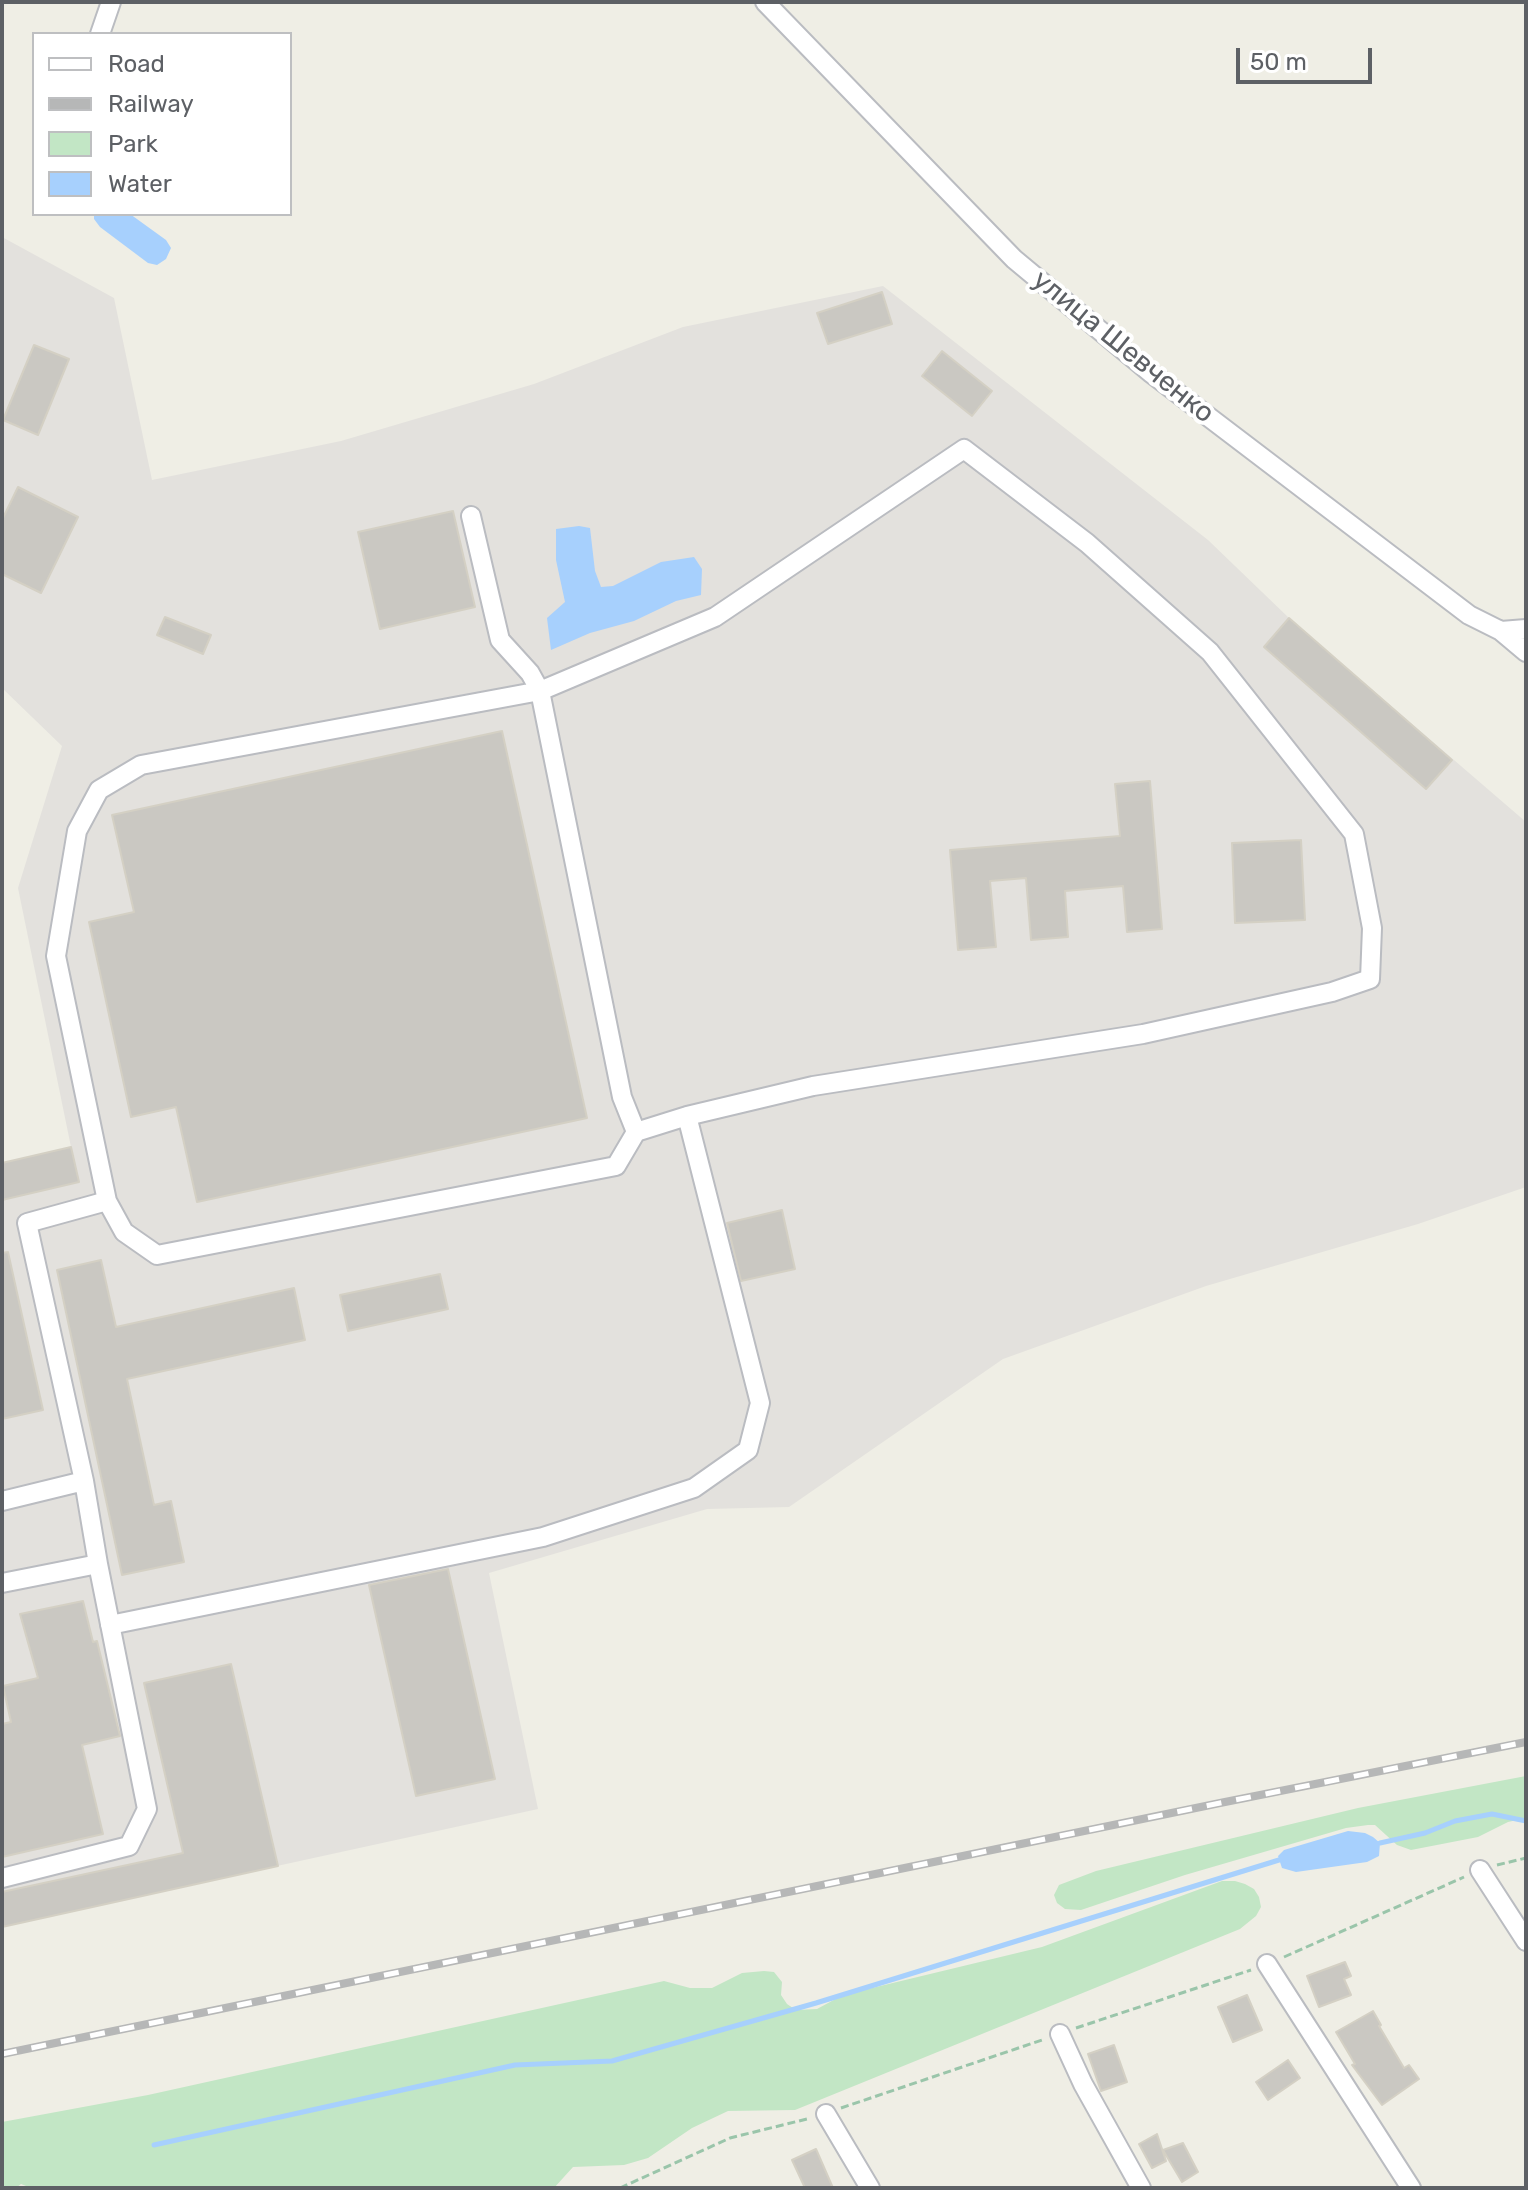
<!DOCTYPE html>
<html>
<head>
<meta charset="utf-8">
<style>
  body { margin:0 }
  #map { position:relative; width:1528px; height:2190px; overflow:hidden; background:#efeee5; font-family:Rubik,sans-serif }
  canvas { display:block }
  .frame { position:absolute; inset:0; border:4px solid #5d6065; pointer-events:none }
  .legend { position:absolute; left:32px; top:32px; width:260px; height:184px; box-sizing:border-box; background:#fff; border:2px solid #bebfc1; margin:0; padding:10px 14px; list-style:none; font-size:24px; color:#5d6065 }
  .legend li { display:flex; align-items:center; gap:16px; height:40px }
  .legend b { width:40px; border:2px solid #bebfc1 }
  .scale { position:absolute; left:1236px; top:48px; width:136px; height:36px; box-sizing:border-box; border:4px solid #5d6065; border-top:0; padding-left:10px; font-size:24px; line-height:28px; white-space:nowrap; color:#5d6065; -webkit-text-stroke:6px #fff; paint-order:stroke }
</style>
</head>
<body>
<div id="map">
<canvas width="1528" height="2190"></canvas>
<div class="frame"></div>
<ul class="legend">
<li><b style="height:10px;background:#fff"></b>Road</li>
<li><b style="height:10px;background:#b6b7b7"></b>Railway</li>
<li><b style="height:22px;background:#c2e6c5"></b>Park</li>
<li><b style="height:22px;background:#a7d0fd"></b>Water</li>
</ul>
<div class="scale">50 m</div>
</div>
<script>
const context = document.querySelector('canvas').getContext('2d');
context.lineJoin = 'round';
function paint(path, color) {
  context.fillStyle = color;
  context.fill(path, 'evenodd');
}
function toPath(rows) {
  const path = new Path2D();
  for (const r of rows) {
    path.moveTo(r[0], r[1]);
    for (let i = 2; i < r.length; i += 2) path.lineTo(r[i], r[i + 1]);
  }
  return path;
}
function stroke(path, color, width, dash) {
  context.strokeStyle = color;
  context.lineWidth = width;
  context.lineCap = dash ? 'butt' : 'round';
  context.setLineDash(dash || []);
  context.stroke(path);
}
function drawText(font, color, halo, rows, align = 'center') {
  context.font = font + ' Rubik,sans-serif';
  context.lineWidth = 8;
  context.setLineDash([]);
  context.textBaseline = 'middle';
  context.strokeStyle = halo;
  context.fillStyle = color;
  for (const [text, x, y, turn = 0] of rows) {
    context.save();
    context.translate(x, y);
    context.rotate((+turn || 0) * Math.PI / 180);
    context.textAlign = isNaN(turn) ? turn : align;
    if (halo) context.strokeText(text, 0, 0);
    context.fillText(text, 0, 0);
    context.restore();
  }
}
paint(toPath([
  [2,237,114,298,152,480,341,441,534,384,683,327,883,286,1208,540,1289,618,1526,822,1526,1187,1418,1224,1206,1286,1003,1359,789,1507,707,1509,489,1573,538,1809,2,1926,2,1165,71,1147,18,888,62,746,2,688]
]), '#e3e1dd');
paint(toPath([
  [1526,1776,1526,1818,1508,1822,1478,1837,1411,1850,1397,1845,1375,1825,1368,1825,1346,1828,1185,1875,1081,1910,1065,1909,1057,1903,1054,1895,1059,1885,1096,1871,1358,1808],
  [1222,1881,1235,1881,1245,1884,1254,1889,1259,1897,1261,1907,1256,1916,1240,1929,795,2110,728,2111,692,2128,648,2158,624,2165,573,2167,554,2188,31,2188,21,2184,16,2188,2,2188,2,2122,148,2095,664,1981,690,1988,712,1988,742,1973,764,1971,774,1972,782,1982,781,1995,787,2004,796,2010,817,2009,843,1995,1042,1947]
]), '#c2e6c5');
paint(toPath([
  [94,214,130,214,166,240,171,248,166,259,157,265,148,263,100,227,94,219],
  [579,526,590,528,595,571,601,587,613,586,661,562,694,557,702,569,701,595,676,601,634,621,590,633,551,650,547,618,565,602,556,560,556,529],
  [1348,1831,1365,1833,1373,1837,1380,1843,1379,1856,1367,1862,1296,1872,1282,1868,1278,1856,1284,1850]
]), '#a7d0fd');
stroke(toPath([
  [1380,1843,1425,1833,1455,1821,1492,1814,1526,1821],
  [154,2145,515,2065,612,2061,816,2003,1279,1860]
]), '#a7d0fd', 5);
const building = toPath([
  [882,292,892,324,828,344,817,313,882,292],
  [34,345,69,359,38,435,3,420,34,345],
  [942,351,992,391,972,416,922,376,942,351],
  [18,487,78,517,41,593,2,574,2,520,18,487],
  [453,511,475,607,380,629,358,532,453,511],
  [165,617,211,635,203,654,157,635,165,617],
  [1289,618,1452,760,1426,789,1264,647,1289,618],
  [502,731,587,1118,197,1202,176,1107,131,1117,89,922,134,912,112,815,502,731],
  [1150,781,1162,929,1127,932,1123,886,1065,891,1068,937,1031,940,1026,878,990,881,996,947,958,950,950,850,1120,836,1115,784,1150,781],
  [1301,840,1305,920,1235,923,1232,843,1301,840],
  [71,1147,79,1182,2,1200,2,1163,71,1147],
  [782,1210,795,1269,741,1281,727,1223,782,1210],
  [8,1252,43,1410,2,1419,2,1253,8,1252],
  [101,1260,116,1327,294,1288,305,1340,127,1379,154,1505,171,1501,184,1562,122,1575,57,1270,101,1260],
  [440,1274,448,1309,348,1331,340,1295,440,1274],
  [448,1569,495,1779,416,1796,369,1585,448,1569],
  [83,1601,93,1642,97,1641,120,1736,82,1745,103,1834,2,1857,2,1724,11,1722,3,1686,38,1678,20,1614,83,1601],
  [231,1664,278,1866,2,1927,2,1892,183,1853,144,1683,231,1664],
  [1345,1962,1351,1976,1344,1979,1351,1995,1319,2007,1307,1976,1345,1962],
  [1247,1995,1262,2030,1233,2042,1218,2007,1247,1995],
  [1373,2011,1381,2025,1379,2026,1404,2068,1409,2065,1419,2079,1382,2105,1352,2065,1355,2064,1336,2032,1373,2011],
  [1114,2045,1127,2082,1101,2091,1088,2054,1114,2045],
  [1288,2060,1300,2078,1268,2100,1256,2082,1288,2060],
  [1157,2134,1166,2161,1152,2168,1139,2144,1157,2134],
  [1183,2143,1198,2172,1182,2182,1163,2150,1183,2143],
  [816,2149,833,2188,805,2188,792,2160,816,2149]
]);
paint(building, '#cac8c2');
stroke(building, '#d4d0c4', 2);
const minor = toPath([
  [765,2,1014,259,1151,373,1469,615,1501,631,1526,629],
  [100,34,111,2],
  [471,516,500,640,530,673,540,691,622,1097,636,1132],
  [1501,631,1526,652],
  [2,1501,84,1481],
  [2,1583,98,1564],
  [110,1625,543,1537,694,1488,748,1450,760,1403,687,1116],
  [1480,1870,1526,1941],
  [2,1878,129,1846,147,1809,98,1564,84,1481,27,1223,107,1201,56,956,77,831,99,790,141,765,540,691,715,617,964,449,1087,543,1210,652,1354,834,1372,928,1370,979,1332,992,1143,1034,813,1086,687,1116,636,1132,616,1166,157,1255,124,1232,107,1201],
  [1267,1964,1411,2188],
  [1060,2034,1083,2084,1141,2188],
  [826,2114,870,2188]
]);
stroke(minor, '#babcc1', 22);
stroke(toPath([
  [1497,1865,1526,1858],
  [1284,1957,1464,1877],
  [1076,2028,1251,1970],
  [841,2108,1042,2040],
  [620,2188,730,2138,807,2119]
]), '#9ac5aa', 3, [8, 4]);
stroke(minor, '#fff', 18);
const rail = toPath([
  [2,2054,1220,1803,1526,1742]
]);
stroke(rail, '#b6b7b7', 8);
stroke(rail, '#fff', 5, [15]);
drawText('28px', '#5d6065', '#fff', [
  ["улица Шевченко",1123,347,39]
]);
</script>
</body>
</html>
